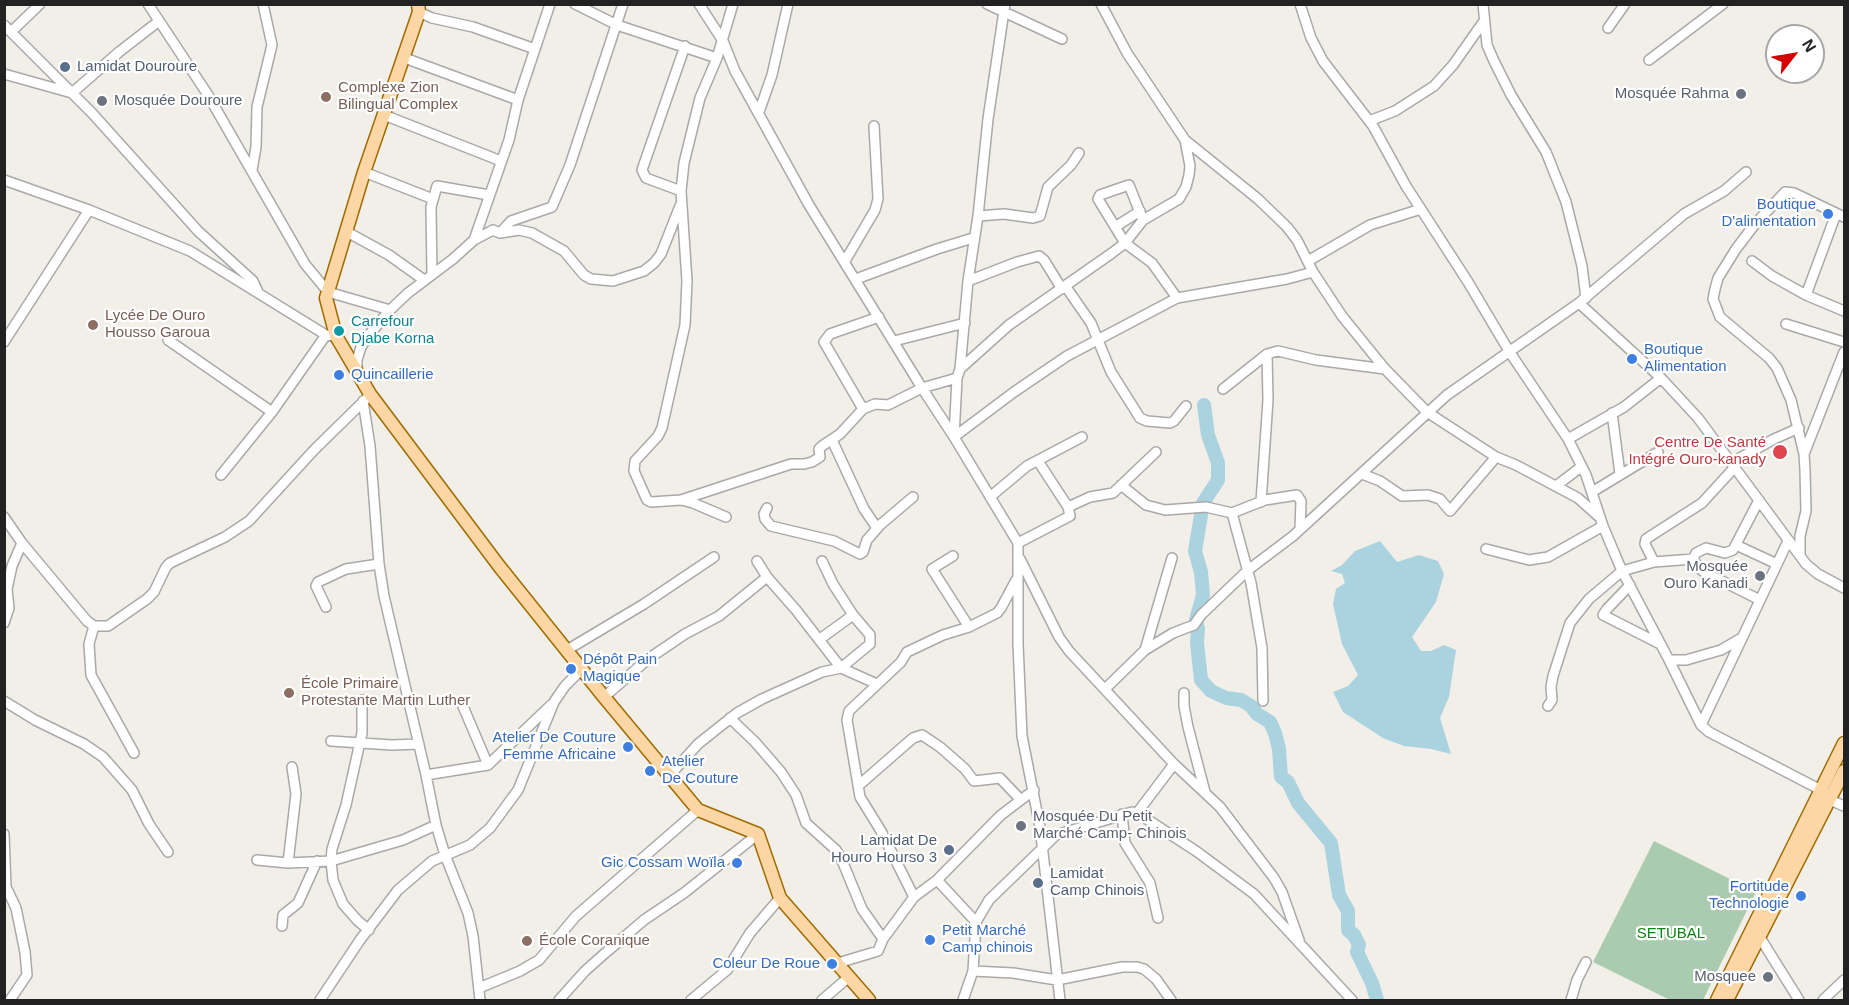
<!DOCTYPE html>
<html>
<head>
<meta charset="utf-8">
<style>
  body { margin:0 }
  #map { position:relative; width:1849px; height:1005px; overflow:hidden; background:#f2efe9; font-family:Helvetica,sans-serif }
  canvas { display:block }
  .frame { position:absolute; inset:0; border:6px solid #222; pointer-events:none }
  .north { position:absolute; left:1765px; top:24px; width:60px; height:60px; box-sizing:border-box; background:#fff; border:2px solid #a7a7a7; border-radius:50%; rotate:59deg; font-size:16px; font-weight:700; line-height:24px; text-align:center; color:#222 }
  .north::after { content:''; display:block; margin:auto; width:21px; height:27px; background:#d40000; clip-path:polygon(50% 0,100% 100%,50% 72%,0 100%) }
</style>
</head>
<body>
<div id="map">
<canvas width="1849" height="1005"></canvas>
<div class="frame"></div>
<div class="north">N</div>
</div>
<script>
const context = document.querySelector('canvas').getContext('2d');
context.lineJoin = 'round';
function paint(path, color) {
  context.fillStyle = color;
  context.fill(path, 'evenodd');
}
function toPath(rows) {
  const path = new Path2D();
  for (const r of rows) {
    path.moveTo(r[0], r[1]);
    for (let i = 2; i < r.length; i += 2) path.lineTo(r[i], r[i + 1]);
  }
  return path;
}
function stroke(path, color, width, dash) {
  context.strokeStyle = color;
  context.lineWidth = width;
  context.lineCap = dash ? 'butt' : 'round';
  context.setLineDash(dash || []);
  context.stroke(path);
}
function drawText(font, color, halo, rows, align = 'center') {
  context.font = font + ' Helvetica,sans-serif';
  context.lineWidth = 4.5;
  context.setLineDash([]);
  context.textBaseline = 'middle';
  context.strokeStyle = halo;
  context.fillStyle = color;
  for (const [text, x, y, turn = 0] of rows) {
    context.save();
    context.translate(x, y);
    context.rotate((+turn || 0) * Math.PI / 180);
    context.textAlign = isNaN(turn) ? turn : align;
    if (halo) context.strokeText(text, 0, 0);
    context.fillText(text, 0, 0);
    context.restore();
  }
}
paint(toPath([
  [1654,841,1756,892,1703,1000,1670,1000,1593,962]
]), '#aacbaf');
paint(toPath([
  [1380,541,1397,562,1419,555,1438,561,1444,574,1436,602,1412,637,1421,651,1431,651,1444,645,1456,650,1449,697,1440,718,1451,754,1431,749,1404,746,1383,738,1343,712,1333,692,1348,686,1358,675,1342,644,1333,604,1336,589,1345,583,1342,574,1331,571,1342,565,1355,551]
]), '#aad3df');
stroke(toPath([
  [1204,405,1208,435,1218,463,1218,480,1203,503,1195,551,1201,572,1203,595,1196,620,1198,629,1197,643,1201,680,1211,691,1226,698,1241,700,1251,706,1257,714,1270,722,1275,733,1279,749,1281,777,1288,782,1298,803,1331,843,1339,895,1348,911,1348,930,1354,935,1359,945,1357,952,1372,983,1377,1000]
]), '#aad3df', 14);
const minor = toPath([
  [148,4,208,95,305,264,328,292,390,310],
  [575,4,617,25,717,58],
  [699,4,723,41,735,71,809,205,922,388,954,437,1018,543,1018,644,1022,736,1040,827,1060,1000],
  [733,4,717,58,700,98,684,163,681,191,687,281,685,325,662,428,658,436,635,461,634,471,647,500,651,502,681,500,791,464,804,464,812,462,820,457,819,449,822,446,840,434,863,409,875,404,888,405,922,388,957,378],
  [987,4,1062,39],
  [1101,4,1127,53,1185,140,1258,199,1287,227,1297,240,1313,272,1342,316,1385,369,1427,412,1496,457,1516,465,1578,498,1598,516],
  [1300,4,1311,38,1323,61,1373,126,1406,186,1468,282,1509,351,1568,439,1586,475,1603,526,1622,571,1669,660,1701,725,1709,732,1821,790],
  [1483,4,1487,45,1494,61,1511,95,1546,152,1566,202,1582,266,1586,298],
  [419,12,432,18,473,27,535,49],
  [4,25,92,113,198,231,253,281,258,292],
  [1608,28,1625,4],
  [11,32,40,4],
  [402,57,518,100],
  [1649,60,1723,4],
  [4,74,72,93,119,52,159,21],
  [759,112,772,75,788,4],
  [384,115,501,161],
  [1369,121,1395,111,1434,86,1453,65,1484,21],
  [252,170,256,147,257,107,272,45,263,4],
  [364,172,433,199],
  [4,180,89,210,190,251,326,335,336,336],
  [681,191,646,178,642,170,685,46],
  [978,216,1004,214,1033,218,1040,216,1048,187,1071,165,1079,153],
  [1143,220,1129,185,1100,195,1098,199,1125,243,1152,263,1177,298],
  [1115,227,1140,211],
  [347,232,389,255,424,280],
  [500,233,519,230,532,233,564,251,584,275,591,279,613,281,644,271,654,263,661,254,680,206],
  [474,240,509,140,518,100,550,4],
  [845,261,875,210,878,199,874,126],
  [1308,261,1370,225,1421,209],
  [1752,261,1772,276,1806,295,1844,311],
  [432,274,431,207,437,186,489,195],
  [856,279,937,249,973,238],
  [968,281,1017,262,1039,256,1044,260,1062,289],
  [1066,287,1091,323,1111,372,1140,418,1147,421,1170,423,1174,421,1186,406],
  [1806,295,1836,214],
  [1579,303,1661,378,1698,418,1806,564,1818,574,1844,588],
  [1786,324,1844,342],
  [168,340,272,412],
  [894,341,965,323],
  [4,342,89,210],
  [960,369,1009,325,1112,253,1125,243,1143,220,1179,199,1186,187,1189,175,1190,166,1185,140],
  [357,370,357,360,361,347,368,336,390,310,408,293,453,259,474,240,493,230,500,233,511,221,552,207,570,165,623,4],
  [1223,389,1267,354,1278,351,1316,360,1385,369],
  [363,401,370,446,379,564,384,596,426,775,436,825,445,855,468,913,473,936,480,1000],
  [863,409,824,342,830,334,879,317],
  [1612,413,1620,474],
  [954,437,957,378,960,369,968,281,978,216,988,119,1005,4],
  [954,437,1014,392,1067,356,1177,298,1287,279,1313,272],
  [1568,439,1624,407,1661,378],
  [832,440,864,509,877,528],
  [1804,454,1844,352],
  [1731,463,1774,439,1799,428],
  [1362,474,1380,481,1402,496,1428,495,1440,499,1450,511,1496,457],
  [221,475,272,412,326,335],
  [1121,485,1146,505,1165,510,1206,507,1232,513,1265,500,1297,495,1301,501,1300,529],
  [1556,486,1581,467],
  [1592,492,1658,452],
  [990,497,1027,466,1082,437],
  [681,500,693,503,726,517],
  [1261,502,1268,400,1267,354],
  [1068,507,1090,497,1113,493,1156,452],
  [767,508,764,514,765,519,771,526,834,541,860,554,863,552,867,540,880,525,913,497],
  [1232,513,1251,583,1262,648,1263,701],
  [4,517,22,543,87,621,94,626,108,626,147,599,154,592,166,567,170,563,225,537,249,521,314,450,366,399],
  [1018,543,1070,516,1068,507,1038,461],
  [1736,545,1777,564],
  [1486,549,1529,560,1548,557,1603,526],
  [953,556,932,569,969,627],
  [1800,556,1800,536,1806,511,1805,470,1804,454,1791,400,1777,368,1769,358,1720,317,1713,299,1715,289,1718,278,1736,249,1755,224,1785,192,1794,193,1844,217],
  [1020,559,1059,637,1069,651,1174,764,1220,807,1274,878,1282,892,1299,940],
  [1693,559,1696,553,1706,548,1725,553,1733,550,1759,500],
  [1693,559,1699,568,1704,572,1760,600],
  [757,561,767,577,796,610,841,668,877,684],
  [1654,562,1645,544,1646,539,1702,503,1734,468],
  [1630,585,1607,609,1603,615,1660,644],
  [326,607,316,586,318,582,346,569,379,564],
  [4,623,9,608,7,589,12,566,22,543],
  [94,626,89,644,91,675,134,753],
  [820,639,853,615],
  [567,650,644,604,714,557],
  [1145,650,1172,558],
  [1669,660,1686,660,1721,650,1740,639],
  [1105,689,1145,650,1173,633,1194,625,1201,615,1248,570,1293,536,1447,395,1579,303,1684,214,1724,191,1746,172],
  [1184,693,1184,706,1188,727,1205,792],
  [604,697,648,659,685,634,719,616,767,577],
  [362,700,362,733,346,805,332,849,331,861,333,880,343,904,358,921,369,930],
  [4,701,35,720,84,744,103,757,132,790,149,824,168,852],
  [462,704,488,765],
  [1548,706,1552,700,1551,687,1553,676,1570,623,1589,599,1622,571,1654,562,1693,559],
  [730,718,755,742,781,772,796,795,806,823,836,850,841,858,862,909,883,939],
  [1701,725,1788,541],
  [331,741,392,745,419,744],
  [426,775,488,765,551,705],
  [670,775,698,744,737,713,762,699,822,672,841,668,870,644,870,635,853,615,833,584,822,561],
  [858,786,913,738,922,735,940,747,965,769,974,781,1000,778,1020,799],
  [1830,800,1844,806],
  [1137,813,1174,764],
  [1122,814,1125,843,1150,883,1158,918],
  [4,834,6,887,16,908,25,952,27,975,10,1000],
  [257,860,288,863,331,861,403,840,436,825],
  [288,863,296,794,292,767],
  [937,880,976,922],
  [914,897,881,831,860,797,847,720,849,711,901,662,907,652,943,635,969,627,997,613,1001,608,1016,580],
  [282,926,283,915,298,903,317,861],
  [1759,936,1799,1000],
  [838,963,878,951,883,939,914,897,937,880,1001,815,1034,790],
  [973,971,1013,973,1057,980,1122,967,1137,967,1144,969,1156,979,1171,1000],
  [479,988,520,971,539,960,576,916,698,810],
  [320,1000,360,940,398,890,432,861,470,845,490,828,518,790,554,702,565,686,582,669],
  [559,1000,585,971,603,955,644,920,684,893,758,834],
  [691,1000,727,970,750,933,780,898],
  [822,1000,849,977],
  [963,1000,973,971,976,922,989,900,1056,835,1132,812,1142,816,1196,851,1254,894,1352,1000],
  [1571,1000,1577,980,1586,962],
  [1823,1000,1844,980]
]);
const major = toPath([
  [418,4,419,12,364,172,326,298,336,336,370,394,499,566,604,697,698,810,758,834,780,898,869,1000],
  [1717,1000,1844,743],
  [1727,1000,1844,771]
]);
stroke(minor, '#a9a9a9', 12);
stroke(major, '#a06b00', 15);
stroke(minor, '#fff', 9);
stroke(major, '#fcd6a4', 12);
for (const [x, y, r, color] of [
  [65,67,6,"#5c6f8a"],
  [1741,94,6,"#6b7280"],
  [326,97,6,"#8d6e63"],
  [102,101,6,"#6b7280"],
  [1828,214,6,"#3f7fe0"],
  [93,325,6,"#8d6e63"],
  [339,331,6,"#0f9aa8"],
  [1632,359,6,"#3f7fe0"],
  [339,375,6,"#3f7fe0"],
  [1780,452,8,"#e0444e"],
  [1760,576,6,"#6b7280"],
  [571,669,6,"#3f7fe0"],
  [289,693,6,"#8d6e63"],
  [628,747,6,"#3f7fe0"],
  [650,771,6,"#3f7fe0"],
  [1021,826,6,"#6b7280"],
  [949,850,6,"#5c6f8a"],
  [737,863,6,"#3f7fe0"],
  [1038,883,6,"#5c6f8a"],
  [1801,896,6,"#3f7fe0"],
  [930,940,6,"#3f7fe0"],
  [527,941,6,"#8d6e63"],
  [832,964,6,"#3f7fe0"],
  [1768,977,6,"#6b7280"]
]) {
  const dot = new Path2D();
  dot.arc(x, y, r, 0, 2 * Math.PI);
  context.fillStyle = color;
  context.fill(dot);
  stroke(dot, '#fff', 2);
}
drawText('15px', '#4e5e75', '#fff', [
  ["Lamidat Douroure",77,67],
  ["Lamidat De",937,841,"right"],
  ["Houro Hourso 3",937,858,"right"],
  ["Lamidat",1050,874],
  ["Camp Chinois",1050,891]
], 'left');
drawText('15px', '#785e54', '#fff', [
  ["Complexe Zion",338,88],
  ["Bilingual Complex",338,105],
  ["Lycée De Ouro",105,316],
  ["Housso Garoua",105,333],
  ["École Primaire",301,684],
  ["Protestante Martin Luther",301,701],
  ["École Coranique",539,941]
], 'left');
drawText('15px', '#5b616d', '#fff', [
  ["Mosquée Rahma",1729,94],
  ["Mosquée Douroure",114,101,"left"],
  ["Mosquée",1748,567],
  ["Ouro Kanadi",1748,584],
  ["Mosquée Du Petit",1033,817,"left"],
  ["Marché Camp- Chinois",1033,834,"left"],
  ["Mosquee",1756,977]
], 'right');
drawText('15px', '#366cbe', '#fff', [
  ["Boutique",1816,205],
  ["D'alimentation",1816,222],
  ["Boutique",1644,350,"left"],
  ["Alimentation",1644,367,"left"],
  ["Quincaillerie",351,375,"left"],
  ["Dépôt Pain",583,660,"left"],
  ["Magique",583,677,"left"],
  ["Atelier De Couture",616,738],
  ["Femme Africaine",616,755],
  ["Atelier",662,762,"left"],
  ["De Couture",662,779,"left"],
  ["Gic Cossam Woïla",725,863],
  ["Fortitude",1789,887],
  ["Technologie",1789,904],
  ["Petit Marché",942,931,"left"],
  ["Camp chinois",942,948,"left"],
  ["Coleur De Roue",820,964]
], 'right');
drawText('15px', '#0d838f', '#fff', [
  ["Carrefour",351,322],
  ["Djabe Korna",351,339]
], 'left');
drawText('15px', '#be3a42', '#fff', [
  ["Centre De Santé",1766,443],
  ["Intégré Ouro-kanady",1766,460]
], 'right');
drawText('15px', '#0c8416', '#fff', [
  ["SETUBAL",1671,934]
]);
</script>
</body>
</html>
